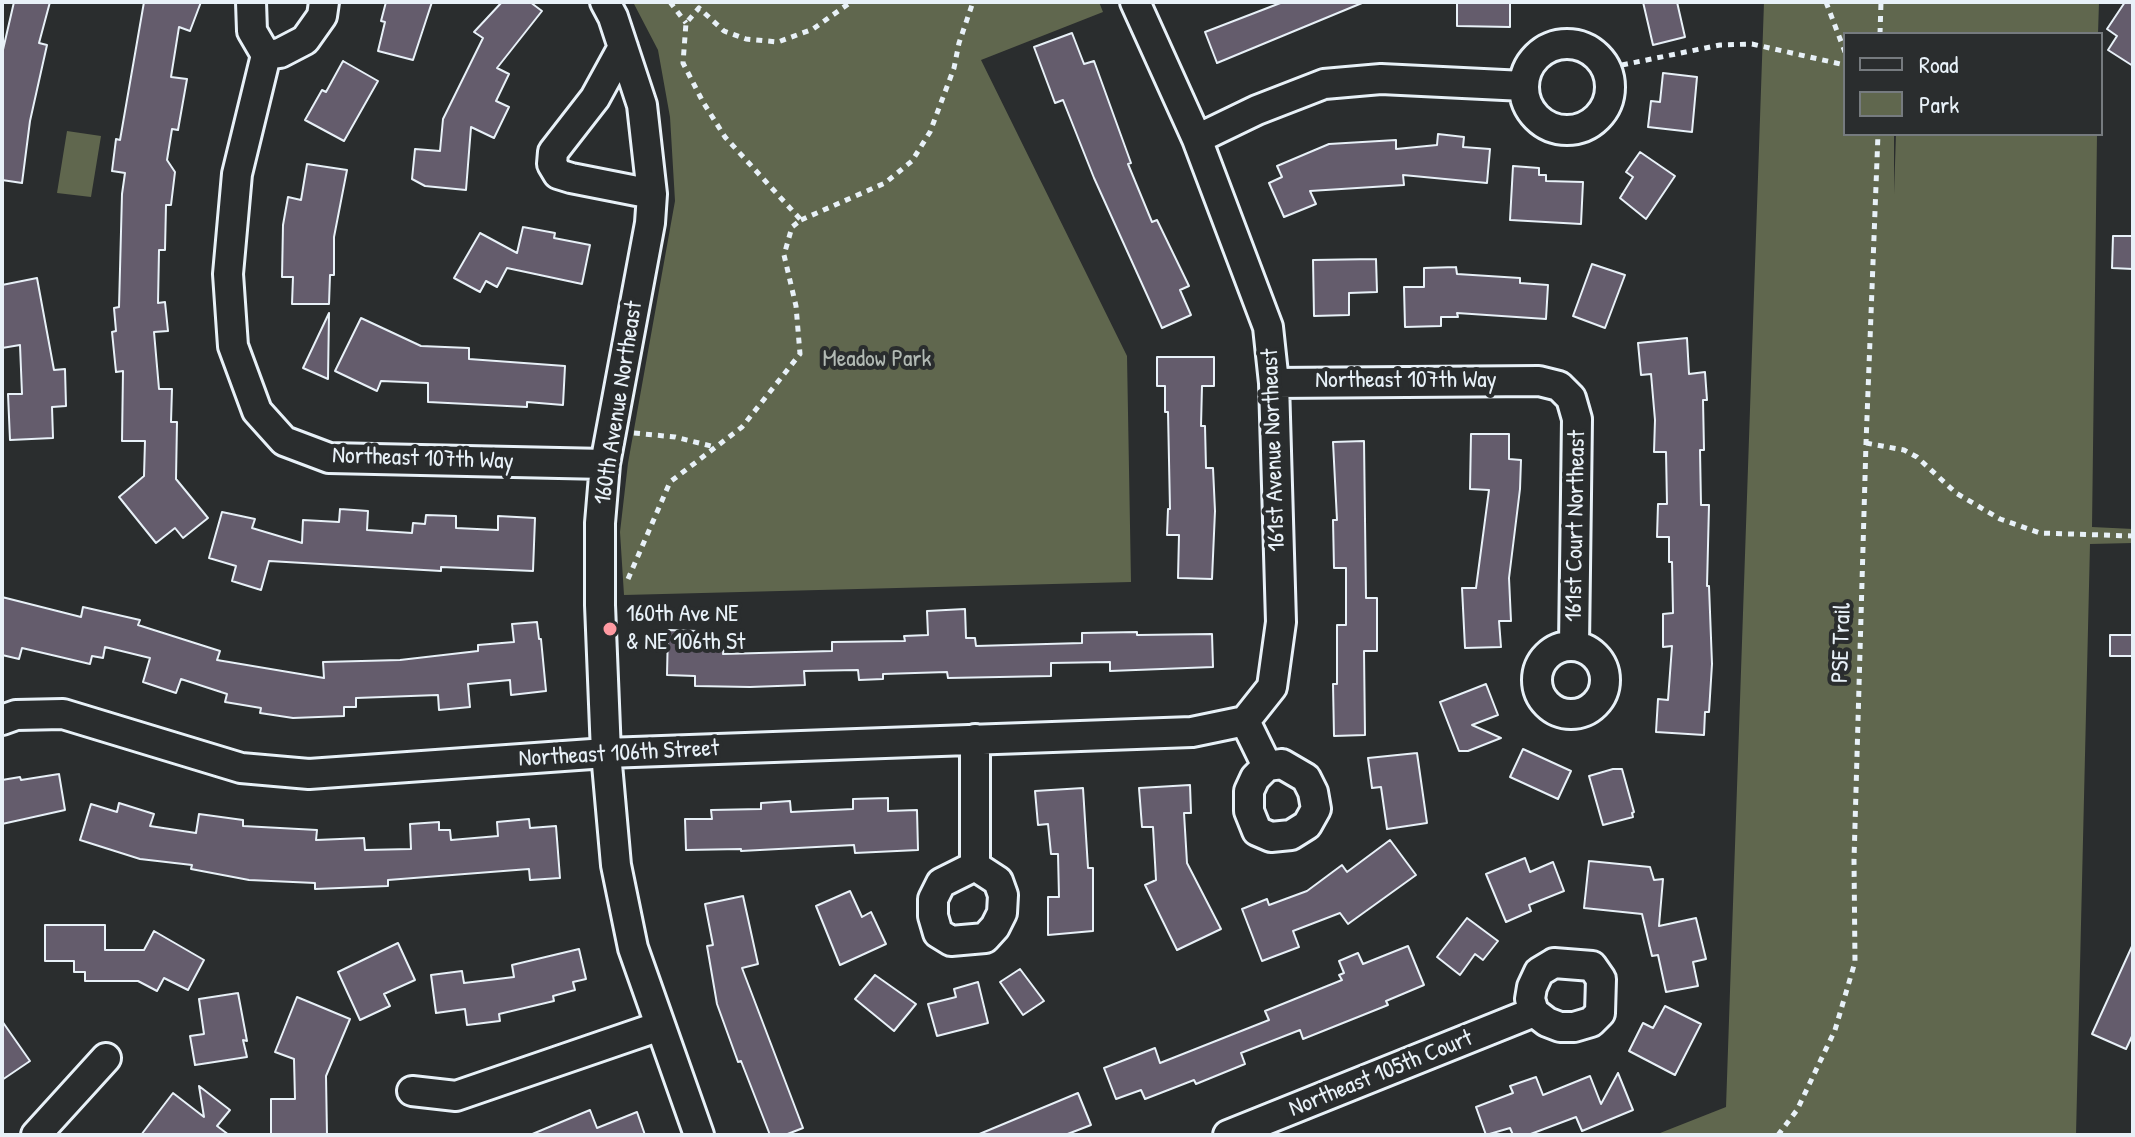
<!DOCTYPE html>
<html>
<head>
<meta charset="utf-8">
<style>
  body { margin:0 }
  #map { position:relative; width:2135px; height:1137px; overflow:hidden; background:#2a2d2e; font-family:"Patrick Hand",sans-serif }
  canvas { display:block }
  .frame { position:absolute; inset:0; border:4px solid #e8f1f8; pointer-events:none }
  .legend { position:absolute; left:1843px; top:32px; width:260px; height:104px; box-sizing:border-box; background:#2a2d2e; border:2px solid #767b7f; margin:0; padding:10px 14px; list-style:none; font-size:24px; color:#e8f1f8 }
  .legend li { display:flex; align-items:center; gap:16px; height:40px }
  .legend b { width:40px; border:2px solid #767b7f }
</style>
</head>
<body>
<div id="map">
<canvas width="2135" height="1137"></canvas>
<div class="frame"></div>
<ul class="legend">
<li><b style="height:10px;background:#2a2d2e"></b>Road</li>
<li><b style="height:22px;background:#60674e"></b>Park</li>
</ul>
</div>
<script>
const context = document.querySelector('canvas').getContext('2d');
context.lineJoin = 'round';
function paint(path, color) {
  context.fillStyle = color;
  context.fill(path, 'evenodd');
}
function toPath(rows) {
  const path = new Path2D();
  for (const r of rows) {
    if (r.length === 3) {
      path.moveTo(r[0] + r[2], r[1]);
      path.arc(r[0], r[1], r[2], 0, 2 * Math.PI);
      continue;
    }
    path.moveTo(r[0], r[1]);
    for (let i = 2; i < r.length; i += 2) path.lineTo(r[i], r[i + 1]);
  }
  return path;
}
function stroke(path, color, width, dash) {
  context.strokeStyle = color;
  context.lineWidth = width;
  context.lineCap = dash ? 'butt' : 'round';
  context.setLineDash(dash || []);
  context.stroke(path);
}
function drawText(font, color, halo, rows, align = 'center') {
  context.font = font + ' "Patrick Hand",sans-serif';
  context.lineWidth = 8;
  context.setLineDash([]);
  context.textBaseline = 'middle';
  context.strokeStyle = halo;
  context.fillStyle = color;
  for (const [text, x, y, turn = 0] of rows) {
    context.save();
    context.translate(x, y);
    context.rotate((+turn || 0) * Math.PI / 180);
    context.textAlign = isNaN(turn) ? turn : align;
    if (halo) context.strokeText(text, 0, 0);
    context.fillText(text, 0, 0);
    context.restore();
  }
}
paint(toPath([
  [633,2,1099,2,1103,12,981,60,1127,356,1131,582,624,595,620,532,628,463,675,201,670,117,658,50],
  [1764,2,2099,2,2098,34,1845,34,1845,134,1894,134,1894,194,1896,134,2097,134,2092,527,2133,529,2133,543,2090,544,2076,1135,1655,1135,1726,1107],
  [67,131,101,136,91,197,57,193]
]), '#60674e');
const building = toPath([
  [14,2,50,2,39,43,47,45,30,121,22,183,2,180,2,54,14,2],
  [144,2,201,2,190,31,179,27,171,77,187,79,178,130,172,129,167,160,175,172,171,205,166,205,165,250,159,250,158,303,165,302,168,331,154,332,159,389,172,389,171,422,177,422,176,479,208,518,183,538,175,528,156,543,119,497,144,476,145,441,122,441,123,371,116,372,112,332,116,331,114,308,119,307,122,194,125,173,112,171,116,139,120,140,144,2],
  [386,2,432,2,413,60,378,51,385,22,381,21,386,2],
  [502,2,530,2,542,11,497,68,509,74,496,101,509,107,494,138,471,127,466,190,425,186,412,179,415,149,440,151,443,119,483,38,474,32,502,2],
  [1283,2,1362,3,1217,63,1205,32,1283,2],
  [1457,2,1510,2,1510,27,1457,26,1457,2],
  [1643,2,1677,2,1685,37,1653,45,1643,2],
  [2125,2,2133,2,2133,66,2108,50,2117,36,2107,29,2125,2],
  [1072,33,1084,64,1094,61,1131,163,1128,164,1152,222,1157,220,1189,286,1180,290,1191,315,1162,328,1094,178,1063,100,1055,103,1034,47,1072,33],
  [343,61,378,81,344,141,305,120,322,90,326,92,343,61],
  [1663,73,1697,77,1692,132,1648,127,1651,101,1660,102,1663,73],
  [1438,134,1464,137,1463,147,1490,149,1487,183,1403,175,1404,185,1310,191,1316,204,1284,217,1269,183,1282,177,1277,166,1329,144,1396,140,1396,149,1437,145,1438,134],
  [1640,152,1675,176,1646,219,1620,198,1633,177,1626,172,1640,152],
  [307,164,347,170,334,237,334,275,330,275,329,304,292,304,293,277,282,277,283,225,288,197,301,200,307,164],
  [1513,166,1539,168,1539,175,1546,175,1546,181,1583,182,1581,224,1510,220,1513,166],
  [523,227,555,233,554,238,590,245,582,284,507,268,497,287,486,281,480,292,454,278,480,233,517,253,523,227],
  [2113,236,2133,236,2133,269,2112,268,2113,236],
  [1376,259,1377,292,1349,293,1349,315,1314,316,1313,260,1376,259],
  [1592,264,1625,275,1605,328,1573,316,1592,264],
  [1456,267,1457,274,1520,278,1520,283,1548,285,1546,319,1457,313,1458,317,1441,317,1441,326,1405,327,1404,287,1424,287,1424,268,1456,267],
  [37,278,54,370,65,369,66,406,52,407,53,438,10,440,8,394,22,394,20,345,2,348,2,285,37,278],
  [329,313,328,379,303,368,329,313],
  [361,318,421,346,469,348,469,359,565,366,563,405,527,402,527,407,428,402,428,383,381,381,377,391,335,371,361,318],
  [1687,338,1689,374,1705,372,1707,400,1703,400,1704,450,1700,450,1701,505,1709,505,1707,586,1709,586,1712,664,1709,712,1705,712,1704,735,1656,732,1658,699,1668,700,1672,646,1663,647,1663,614,1673,613,1672,562,1669,562,1669,537,1657,537,1658,504,1667,504,1666,452,1654,452,1655,420,1651,374,1641,375,1638,343,1687,338],
  [1157,357,1214,357,1214,386,1202,386,1201,426,1205,426,1206,468,1213,468,1215,511,1212,579,1178,578,1179,535,1167,535,1168,509,1170,509,1168,412,1165,412,1165,386,1157,386,1157,357],
  [1471,434,1509,434,1509,459,1521,460,1520,489,1509,578,1511,621,1499,621,1501,647,1465,648,1462,588,1476,588,1489,490,1470,489,1471,434],
  [1364,441,1366,598,1377,598,1377,651,1364,651,1365,735,1334,736,1333,684,1337,684,1337,625,1346,625,1346,568,1334,568,1333,520,1337,520,1333,442,1364,441],
  [340,509,368,511,367,530,412,533,413,523,425,524,426,515,456,516,456,528,498,530,498,516,535,518,533,571,441,567,441,571,269,561,261,590,232,581,236,566,209,558,222,512,255,519,252,528,302,543,303,520,339,522,340,509],
  [2,597,81,617,83,607,140,620,138,625,220,651,217,660,324,678,323,662,400,660,478,651,478,645,514,642,512,624,537,622,539,639,541,639,546,691,511,695,510,680,468,684,470,707,439,710,438,695,356,698,356,707,344,707,344,716,293,718,260,713,261,708,225,702,227,694,181,679,176,693,143,682,150,658,105,647,103,658,92,656,90,664,22,648,19,659,2,655,2,597],
  [965,609,966,638,975,638,976,646,1082,643,1082,633,1137,632,1137,635,1212,634,1213,667,1110,671,1110,662,1051,663,1051,676,948,678,947,672,883,674,883,679,859,680,858,670,804,671,805,685,750,687,695,686,695,676,667,675,668,630,698,631,697,644,724,645,723,654,832,651,832,642,905,641,904,636,928,635,927,611,965,609],
  [2110,635,2133,635,2133,656,2110,656,2110,635],
  [1486,684,1498,715,1472,725,1501,738,1468,751,1459,751,1440,702,1486,684],
  [1523,749,1571,771,1558,799,1510,777,1523,749],
  [1417,753,1427,823,1387,829,1381,787,1372,788,1368,758,1417,753],
  [1613,769,1622,769,1634,812,1632,813,1633,817,1603,825,1589,776,1613,769],
  [59,774,65,810,2,824,2,780,20,777,21,780,59,774],
  [1190,785,1191,813,1184,813,1187,863,1221,929,1177,950,1145,885,1156,880,1153,827,1142,827,1139,788,1190,785],
  [1083,788,1088,868,1093,868,1093,931,1048,935,1048,897,1059,897,1058,854,1051,854,1048,824,1038,825,1035,791,1083,788],
  [888,798,888,811,917,810,918,850,855,853,854,845,741,851,741,849,686,850,685,819,712,819,711,810,761,809,761,803,790,801,791,812,853,809,853,799,888,798],
  [119,803,154,814,150,826,196,833,199,814,243,820,243,826,317,830,316,840,364,838,365,850,411,849,410,824,439,822,439,830,450,830,451,840,498,836,497,822,529,819,530,828,556,826,560,878,530,880,529,869,388,880,388,886,315,889,315,883,249,880,191,869,192,865,140,859,80,840,91,804,117,812,119,803],
  [1390,840,1416,875,1348,924,1340,913,1293,931,1299,947,1262,961,1242,909,1267,899,1269,905,1307,891,1342,865,1347,872,1390,840],
  [1525,858,1530,872,1553,862,1564,891,1529,905,1531,911,1506,922,1486,874,1525,858],
  [1589,861,1650,867,1654,880,1663,879,1659,926,1696,918,1706,959,1693,962,1698,986,1666,992,1658,955,1652,956,1642,914,1584,908,1589,861],
  [850,891,862,917,871,912,886,944,840,965,816,906,850,891],
  [743,896,758,964,742,968,803,1128,785,1135,770,1135,741,1061,738,1062,717,1004,707,946,713,945,705,904,743,896],
  [1467,918,1498,941,1483,960,1475,954,1460,975,1437,957,1467,918],
  [45,925,105,925,105,950,144,950,154,931,204,960,188,990,164,978,157,991,138,981,85,981,85,972,74,972,74,961,45,961,45,925],
  [398,943,415,980,384,994,390,1006,360,1020,338,972,398,943],
  [2133,944,2133,1034,2126,1049,2092,1034,2133,944],
  [1408,946,1424,985,1386,1001,1388,1005,1303,1039,1300,1030,1241,1053,1245,1064,1196,1084,1194,1080,1145,1099,1141,1090,1116,1099,1104,1068,1155,1048,1160,1063,1269,1020,1265,1011,1342,980,1339,975,1344,973,1339,961,1358,953,1363,964,1408,946],
  [579,949,586,979,573,982,575,990,553,996,554,1001,499,1014,500,1021,467,1025,465,1009,436,1013,431,975,462,971,464,983,514,977,512,965,579,949],
  [1020,969,1044,1001,1023,1015,1000,982,1020,969],
  [875,975,916,1004,894,1031,855,999,875,975],
  [978,982,988,1023,937,1036,928,1004,956,997,954,989,978,982],
  [238,993,247,1041,243,1040,247,1057,195,1065,190,1036,204,1034,199,999,238,993],
  [297,997,350,1019,326,1076,327,1135,271,1135,271,1099,295,1099,294,1059,275,1052,297,997],
  [1665,1006,1701,1024,1675,1075,1629,1051,1643,1023,1653,1028,1665,1006],
  [2,1021,30,1061,2,1080,2,1021],
  [1618,1073,1633,1110,1582,1131,1576,1117,1528,1135,1513,1135,1510,1128,1486,1135,1476,1107,1513,1093,1510,1086,1536,1077,1543,1095,1590,1076,1601,1104,1618,1073],
  [199,1086,230,1110,217,1126,229,1135,141,1135,173,1093,204,1117,199,1086],
  [1078,1093,1091,1125,1065,1135,977,1135,1078,1093],
  [590,1110,597,1128,637,1112,645,1135,530,1135,590,1110]
]);
paint(building, '#645c6c');
stroke(building, '#e8f1f8', 2);
const minor = toPath([
  [251,2,252,31,266,55],
  [605,2,613,17,642,105,652,194,650,223,605,464,600,523,600,605,606,753,616,865,633,948,699,1135],
  [1135,2,1197,139,1268,327,1274,383,1281,622,1272,687,1245,721,1267,766],
  [1567,87,43],
  [623,47,595,98,553,152,552,164,558,174,571,178,652,194],
  [266,55,237,174,228,274,233,346,257,411,284,441,329,458,605,464],
  [266,55,280,53,305,40,322,16,324,2],
  [1197,139,1257,110,1324,84,1381,79,1524,86],
  [1274,383,1539,381,1559,386,1571,398,1577,419,1574,645],
  [1571,680,34],
  [2,720,16,715,63,714,241,768,309,774,606,753,1192,732,1245,721],
  [1282,764,1306,778,1313,792,1316,809,1307,825,1291,835,1271,837,1257,831,1249,811,1249,791,1255,778,1267,766,1282,764],
  [975,866,998,881,1003,895,1002,913,995,927,985,938,951,941,938,933,933,916,933,899,941,883,975,866,975,739],
  [1554,963,1592,966,1601,979,1600,1013,1591,1022,1574,1027,1560,1027,1547,1022,1534,1012,1530,999,1532,987,1539,972,1554,963],
  [412,1091,456,1096,660,1026],
  [36,1135,106,1058],
  [1228,1135,1534,1012]
]);
stroke(minor, '#e8f1f8', 34);
stroke(toPath([
  [670,2,686,23],
  [1826,2,1845,52],
  [1880,34,1881,2],
  [1622,65,1720,45,1752,44,1845,65],
  [801,220,885,183,912,161,930,132,954,68,959,43,973,2],
  [634,433,675,437,715,447],
  [1866,443,1904,450,1917,457,1956,493,2000,519,2040,533,2133,536],
  [628,579,670,482,742,427,800,354,796,306,784,255,792,227,801,220,725,137,703,102,683,63,686,23,699,8,724,31,746,39,778,42,813,29,851,2],
  [1778,1135,1797,1110,1835,1030,1855,962,1854,860,1866,443,1878,134]
]), '#e8f1f8', 5, [6, 6]);
stroke(minor, '#2a2d2e', 28);
for (const [x, y, r, color] of [
  [610,629,8,"#ff9aa2"]
]) {
  const dot = new Path2D();
  dot.arc(x, y, r, 0, 2 * Math.PI);
  context.fillStyle = color;
  context.fill(dot);
  stroke(dot, '#2a2d2e', 3);
}
drawText('24px', '#b2bab4', '#2a2d2e', [
  ["Meadow Park",877,360]
]);
drawText('24px', '#e8f1f8', '#2a2d2e', [
  ["Northeast 107th Way",1406,381],
  ["160th Avenue Northeast",619,403,-81],
  ["161st Avenue Northeast",1274,450,-92],
  ["Northeast 107th Way",423,459,2],
  ["161st Court Northeast",1576,526,-89],
  ["PSE Trail",1842,643,-88],
  ["Northeast 106th Street",619,754,-3],
  ["Northeast 105th Court",1381,1074,-22]
]);
drawText('24px', '#e8f1f8', '#2a2d2e', [
  ["160th Ave NE",626,615],
  ["& NE 106th St",626,643]
], 'left');
</script>
</body>
</html>
